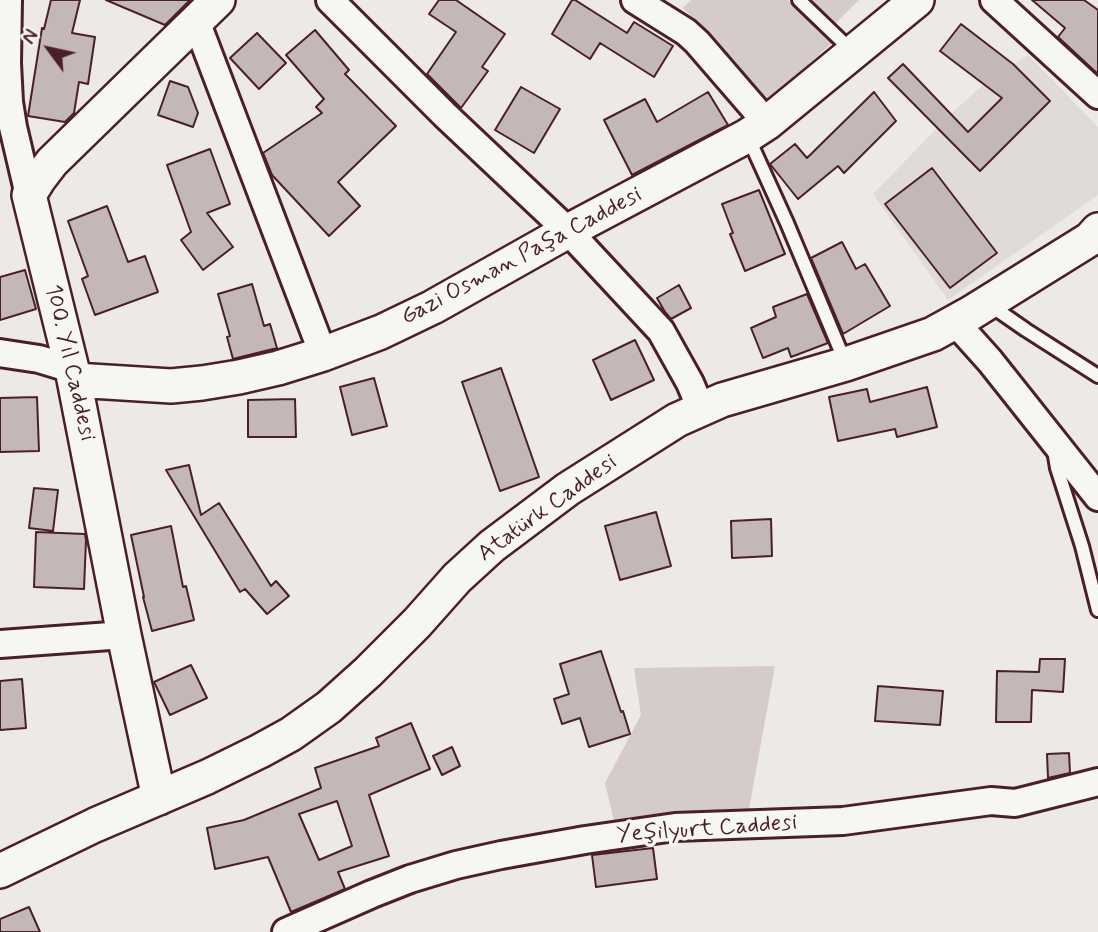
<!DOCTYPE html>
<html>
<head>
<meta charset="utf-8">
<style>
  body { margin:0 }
  #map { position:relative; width:1098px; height:932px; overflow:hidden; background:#ece9e6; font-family:Mynerve,sans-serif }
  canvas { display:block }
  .north { position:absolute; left:14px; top:14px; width:70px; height:70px; -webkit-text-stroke:5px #f6f6f2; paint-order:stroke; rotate:303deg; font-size:19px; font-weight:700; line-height:28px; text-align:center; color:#4a1f2b }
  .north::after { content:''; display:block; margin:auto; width:24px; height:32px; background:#4a1f2b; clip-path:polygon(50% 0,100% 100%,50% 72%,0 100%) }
</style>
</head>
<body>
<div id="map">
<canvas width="1098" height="932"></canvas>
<div class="north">N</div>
</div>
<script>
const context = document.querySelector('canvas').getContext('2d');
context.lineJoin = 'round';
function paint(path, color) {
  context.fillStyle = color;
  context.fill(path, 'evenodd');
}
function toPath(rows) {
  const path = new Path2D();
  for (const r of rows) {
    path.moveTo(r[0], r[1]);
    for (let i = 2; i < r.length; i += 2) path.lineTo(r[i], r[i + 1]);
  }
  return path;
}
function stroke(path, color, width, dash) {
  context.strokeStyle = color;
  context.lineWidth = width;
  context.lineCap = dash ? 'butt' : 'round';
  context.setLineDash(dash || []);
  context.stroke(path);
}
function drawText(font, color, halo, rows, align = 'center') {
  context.font = font + ' Mynerve,sans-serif';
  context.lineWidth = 7;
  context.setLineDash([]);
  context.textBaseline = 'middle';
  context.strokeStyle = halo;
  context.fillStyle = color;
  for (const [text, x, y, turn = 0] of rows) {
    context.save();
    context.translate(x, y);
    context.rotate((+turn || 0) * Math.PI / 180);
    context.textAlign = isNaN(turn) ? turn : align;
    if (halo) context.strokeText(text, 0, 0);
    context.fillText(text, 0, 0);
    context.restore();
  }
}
paint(toPath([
  [1028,55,1098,127,1098,195,948,300,873,194,948,117,976,91]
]), '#e0dad8');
paint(toPath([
  [691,0,788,0,832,43,767,101,717,45,710,35,683,8],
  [808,0,859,0,834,25],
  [775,666,748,814,614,821,605,783,641,715,634,668]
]), '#d4cbca');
const building = toPath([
  [51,0,80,0,72,33,95,37,88,84,79,82,74,113,65,122,28,116,42,28,44,29,51,0],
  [106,0,190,0,165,25,106,0],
  [439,0,456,0,505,34,482,67,488,71,461,108,427,74,456,32,429,14,439,0],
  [572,0,575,0,627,33,634,22,673,46,654,77,600,43,590,59,552,34,572,0],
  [1032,0,1084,0,1098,10,1098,74,1058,37,1065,28,1032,0],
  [961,24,1013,64,1050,101,980,171,888,78,903,64,968,132,1002,98,940,51,961,24],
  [315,30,349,70,345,74,396,126,338,182,360,206,329,236,272,175,263,153,322,113,316,107,324,99,286,55,315,30],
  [257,33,286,63,259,89,230,58,257,33],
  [170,81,188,87,198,113,193,127,158,115,170,81],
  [521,87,560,109,534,153,495,130,521,87],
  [708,92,728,125,632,175,604,120,645,99,657,122,708,92],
  [874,92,896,121,844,173,838,166,798,199,770,164,795,144,807,158,874,92],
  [210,149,230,204,207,213,233,247,203,270,181,240,191,232,167,165,210,149],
  [932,168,997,253,950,288,885,204,932,168],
  [759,190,785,254,745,271,730,234,733,233,722,204,759,190],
  [107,206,128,262,145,256,158,292,95,315,82,279,88,276,68,221,107,206],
  [842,242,856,269,865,264,890,306,843,334,811,258,842,242],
  [25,270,36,309,0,320,0,277,25,270],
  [252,284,264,326,270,324,277,348,233,359,227,337,230,336,218,294,252,284],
  [679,285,691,308,671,319,665,312,657,298,679,285],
  [807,294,828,343,791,357,788,348,763,358,751,328,776,317,773,307,807,294],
  [635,340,654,380,611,400,593,360,635,340],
  [501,368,539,477,500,491,462,382,501,368],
  [374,378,387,426,352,435,340,387,374,378],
  [927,387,937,427,897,437,895,429,838,441,829,397,867,389,870,402,927,387],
  [37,397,39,451,0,452,0,398,37,397],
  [295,399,296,437,248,437,248,400,295,399],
  [189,465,201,515,219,503,271,586,276,581,289,596,267,614,245,589,240,592,166,470,189,465],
  [34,488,58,490,53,531,29,528,34,488],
  [656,512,671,566,620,580,605,526,656,512],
  [771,519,772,556,732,558,731,521,771,519],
  [171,526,183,587,186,586,194,620,152,631,143,597,144,597,131,535,171,526],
  [36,532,85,534,86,540,84,589,34,587,36,532],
  [601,651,621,712,623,711,630,734,589,747,580,718,562,724,554,699,569,694,560,664,601,651],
  [1040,659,1065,659,1063,692,1032,690,1031,722,996,722,997,671,1039,672,1040,659],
  [191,665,207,698,170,715,154,682,191,665],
  [22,679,26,728,0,730,0,681,22,679],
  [878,686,943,691,940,725,875,721,878,686],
  [411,723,430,769,369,795,389,856,338,872,345,889,291,912,268,857,215,869,207,828,244,820,321,788,315,768,379,746,376,738,411,723],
  [337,801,352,846,319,860,299,814,337,801],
  [452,747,460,766,442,775,433,756,452,747],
  [1069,753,1070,773,1048,778,1047,754,1069,753],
  [653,848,657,879,596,887,592,855,653,848],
  [29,907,40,932,0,932,0,919,29,907]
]);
paint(building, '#c4b7b7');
stroke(building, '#4a1f2b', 2);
const service = toPath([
  [799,0,852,51],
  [748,137,787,223,846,364],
  [990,305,1026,330,1098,376],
  [1054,450,1057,468,1082,546,1098,610]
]);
const minor = toPath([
  [8,0,7,63,9,102,13,127,29,195],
  [330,0,445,115,568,231,661,331,690,383,701,409],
  [635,0,686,32,697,42,767,123],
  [994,0,1098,95],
  [196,21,323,354],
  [955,322,990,361,1098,497],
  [0,353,39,359,72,369],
  [0,644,124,635],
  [286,932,372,894,410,879,456,865,501,855,585,840,675,827,843,821,991,801,1015,803,1098,782]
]);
const tertiary = toPath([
  [75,380,171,386,202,383,239,377,278,368,323,354,381,332,433,307,568,231,747,136,767,123,917,0],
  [159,798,124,635,72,369,29,195,39,179,52,162,218,0],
  [0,871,95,825,207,777,260,751,291,734,329,707,368,672,417,623,457,578,492,546,568,489,677,420,722,400,846,364,933,334,971,313,1090,239,1098,230]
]);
stroke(service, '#4a1f2b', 18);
stroke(minor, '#4a1f2b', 32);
stroke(tertiary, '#4a1f2b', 38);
stroke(service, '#f6f6f2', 12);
stroke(minor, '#f6f6f2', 26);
stroke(tertiary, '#f6f6f2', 33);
drawText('23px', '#4a1f2b', '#f6f6f2', [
  ["Gazi Osman Paşa Caddesi",522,257,-28],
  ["100. Yıl Caddesi",69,363,77],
  ["Atatürk Caddesi",548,509,-36],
  ["Yeşilyurt Caddesi",707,830,-4]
]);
</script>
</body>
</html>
